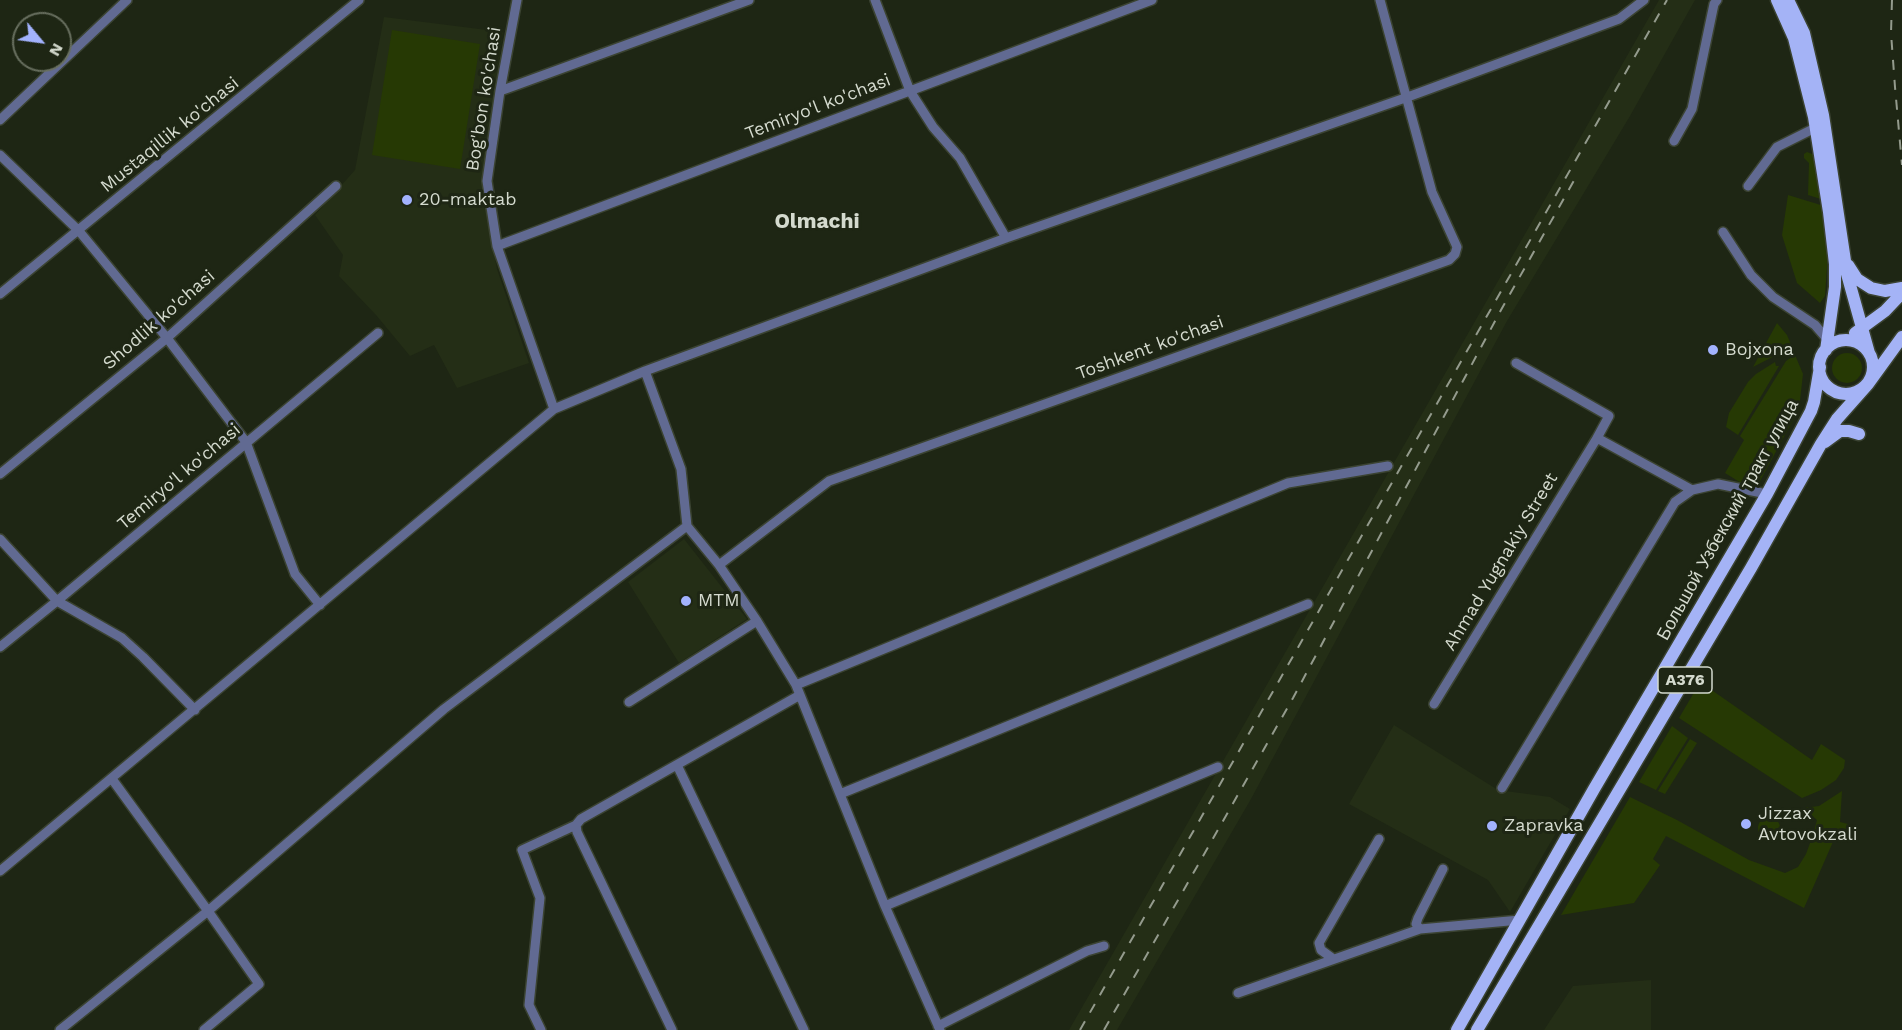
<!DOCTYPE html>
<html>
<head>
<meta charset="utf-8">
<style>
  body { margin:0 }
  #map { position:relative; width:1902px; height:1030px; overflow:hidden; background:#1e2614; font-family:"Work Sans",sans-serif }
  canvas { display:block }
  .north { position:absolute; left:12px; top:12px; width:60px; height:60px; box-sizing:border-box; background:#1e2614; border:2px solid #676e5e; border-radius:50%; rotate:119deg; font-size:16px; font-weight:700; line-height:24px; text-align:center; color:#d4dace }
  .north::after { content:''; display:block; margin:auto; width:21px; height:27px; background:#a2b2fd; clip-path:polygon(50% 0,100% 100%,50% 72%,0 100%) }
</style>
</head>
<body>
<div id="map">
<canvas width="1902" height="1030"></canvas>
<div class="north">N</div>
</div>
<script>
const context = document.querySelector('canvas').getContext('2d');
context.lineJoin = 'round';
function paint(path, color) {
  context.fillStyle = color;
  context.fill(path, 'evenodd');
}
function toPath(rows) {
  const path = new Path2D();
  for (const r of rows) {
    if (r.length === 3) {
      path.moveTo(r[0] + r[2], r[1]);
      path.arc(r[0], r[1], r[2], 0, 2 * Math.PI);
      continue;
    }
    path.moveTo(r[0], r[1]);
    for (let i = 2; i < r.length; i += 2) path.lineTo(r[i], r[i + 1]);
  }
  return path;
}
function stroke(path, color, width, dash) {
  context.strokeStyle = color;
  context.lineWidth = width;
  context.lineCap = dash ? 'butt' : 'round';
  context.setLineDash(dash || []);
  context.stroke(path);
}
function drawText(font, color, halo, rows, align = 'center') {
  context.font = font + ' "Work Sans",sans-serif';
  context.lineWidth = 6;
  context.setLineDash([]);
  context.textBaseline = 'middle';
  context.strokeStyle = halo;
  context.fillStyle = color;
  for (const [text, x, y, turn = 0] of rows) {
    context.save();
    context.translate(x, y);
    context.rotate((+turn || 0) * Math.PI / 180);
    context.textAlign = isNaN(turn) ? turn : align;
    if (halo) context.strokeText(text, 0, 0);
    context.fillText(text, 0, 0);
    context.restore();
  }
}
paint(toPath([
  [1659,0,1695,0,1630,116,1507,321,1251,799,1117,1030,1069,1030],
  [384,17,503,32,482,185,497,269,529,363,457,388,434,345,410,356,376,315,339,276,343,255,315,215,355,170],
  [684,539,747,619,679,663,628,582],
  [1394,725,1498,790,1550,797,1570,809,1510,912,1488,880,1349,804],
  [1651,980,1651,1030,1544,1030,1573,986]
]), '#242e16');
paint(toPath([
  [392,30,480,44,460,169,372,155],
  [1807,152,1815,155,1824,200,1808,195,1809,163,1804,158,1804,154],
  [1788,195,1824,206,1828,253,1825,296,1820,303,1797,283,1782,235],
  [1777,323,1787,335,1792,347,1753,367],
  [1847,368,15],
  [1795,355,1803,374,1799,409,1759,483,1746,486,1725,473,1744,440,1740,436,1786,361],
  [1775,362,1776,366,1779,366,1738,435,1726,427,1729,413,1748,382,1756,374],
  [1699,684,1703,684,1812,760,1821,744,1845,760,1844,768,1836,780,1821,790,1802,798,1679,718],
  [1672,726,1688,738,1656,790,1639,782],
  [1690,739,1697,743,1665,794,1658,791],
  [1842,791,1840,822,1852,825,1849,837,1836,835,1804,908,1666,836,1653,859,1660,865,1634,903,1561,915,1630,797,1677,820,1749,860,1785,873,1798,867,1806,854,1813,835,1817,820,1803,808,1819,806],
  [1769,828,11]
]), '#263904');
const minor = toPath([
  [517,0,500,91,487,181,497,246,554,409],
  [875,0,910,91,933,127,960,158,1006,238],
  [500,91,749,0],
  [0,120,127,0],
  [1674,141,1692,109,1714,4,1717,0],
  [0,155,79,231,167,338,246,442,295,574,320,605],
  [1748,186,1777,147,1815,128,1821,127],
  [1723,232,1751,275,1773,297,1815,325,1828,340],
  [497,246,1152,0],
  [0,294,359,0],
  [1516,363,1609,416,1597,438,1692,490],
  [645,371,681,469,687,526,719,565,757,621,796,685,885,906,940,1030],
  [0,474,167,338,336,186],
  [0,539,57,601,122,638,143,657,195,710],
  [719,565,829,481,1449,260,1455,254,1457,247,1432,192,1380,0],
  [0,647,57,601,378,333],
  [796,685,1288,483,1388,466],
  [629,702,757,621],
  [1434,704,1597,438],
  [677,765,804,1030],
  [112,779,208,911,259,984,204,1030],
  [1502,788,1675,502,1692,490,1718,484,1767,494],
  [840,794,1308,604],
  [0,871,554,409,645,371,1006,238,1405,98,1619,19,1644,0],
  [885,906,1218,767],
  [1420,929,1416,924,1418,918,1443,869],
  [1332,958,1321,950,1319,943,1379,839],
  [1238,993,1420,929,1520,920],
  [938,1026,1087,951,1104,946],
  [60,1030,208,911,444,709,687,526],
  [541,1030,529,1005,540,898,522,850,576,825],
  [672,1030,577,832,576,825,581,819,800,695]
]);
const major = toPath([
  [1777,0,1794,38,1814,117,1829,212,1835,264,1835,287,1826,350],
  [1788,0,1804,33,1823,115,1847,274,1869,353],
  [1848,265,1857,279,1871,288,1885,291,1902,288],
  [1855,333,1885,311,1902,293],
  [1846,367,27],
  [1825,442,1840,431,1849,431,1859,434],
  [1457,1030,1594,789,1767,494,1811,411,1814,402,1820,367],
  [1477,1030,1751,568,1821,444,1837,419,1868,384,1902,337]
]);
stroke(minor, '#3b4332', 12);
stroke(major, '#3b4332', 15);
stroke(minor, '#616a92', 9);
stroke(major, '#a4b3f6', 12);
stroke(toPath([
  [1892,0,1891,33,1895,87,1902,165],
  [1080,1030,1667,0],
  [1104,1030,1293,698,1501,310,1576,177]
]), '#949b8d', 2, [10, 10]);
for (const [x, y, r, color] of [
  [407,200,6,"#a2b2fd"],
  [1713,350,6,"#a2b2fd"],
  [686,601,6,"#a2b2fd"],
  [1746,824,6,"#a2b2fd"],
  [1492,826,6,"#a2b2fd"]
]) {
  const dot = new Path2D();
  dot.arc(x, y, r, 0, 2 * Math.PI);
  context.fillStyle = color;
  context.fill(dot);
  stroke(dot, '#1e2614', 2);
}
for (const [x, y, w] of [
  [1685,680,54]
]) {
  const box = new Path2D();
  box.roundRect(x - w / 2, y - 13, w, 26, 4.5);
  context.fillStyle = '#1e2614';
  context.fill(box);
  stroke(box, '#d4dace', 1.5);
}
drawText('bold 16px', '#d4dace', null, [
  ["A376",1685,680]
]);
drawText('18px', '#d4dace', '#1e2614', [
  ["Bog'bon ko'chasi",484,99,-81],
  ["Temiryo'l ko'chasi",818,107,-21],
  ["Mustaqillik ko'chasi",170,135,-39],
  ["Shodlik ko'chasi",159,320,-41],
  ["Toshkent ko'chasi",1150,348,-20],
  ["Temiryo'l ko'chasi",179,477,-40],
  ["Большой Узбекский тракт улица",1728,520,-61],
  ["Ahmad Yugnakiy Street",1501,562,-59]
]);
drawText('18px', '#d4dace', '#1e2614', [
  ["20-maktab",419,200],
  ["Bojxona",1725,350],
  ["MTM",698,601],
  ["Jizzax",1758,814],
  ["Avtovokzali",1758,835],
  ["Zapravka",1504,826]
], 'left');
drawText('bold 21px', '#d4dace', '#1e2614', [
  ["Olmachi",817,222]
]);
</script>
</body>
</html>
